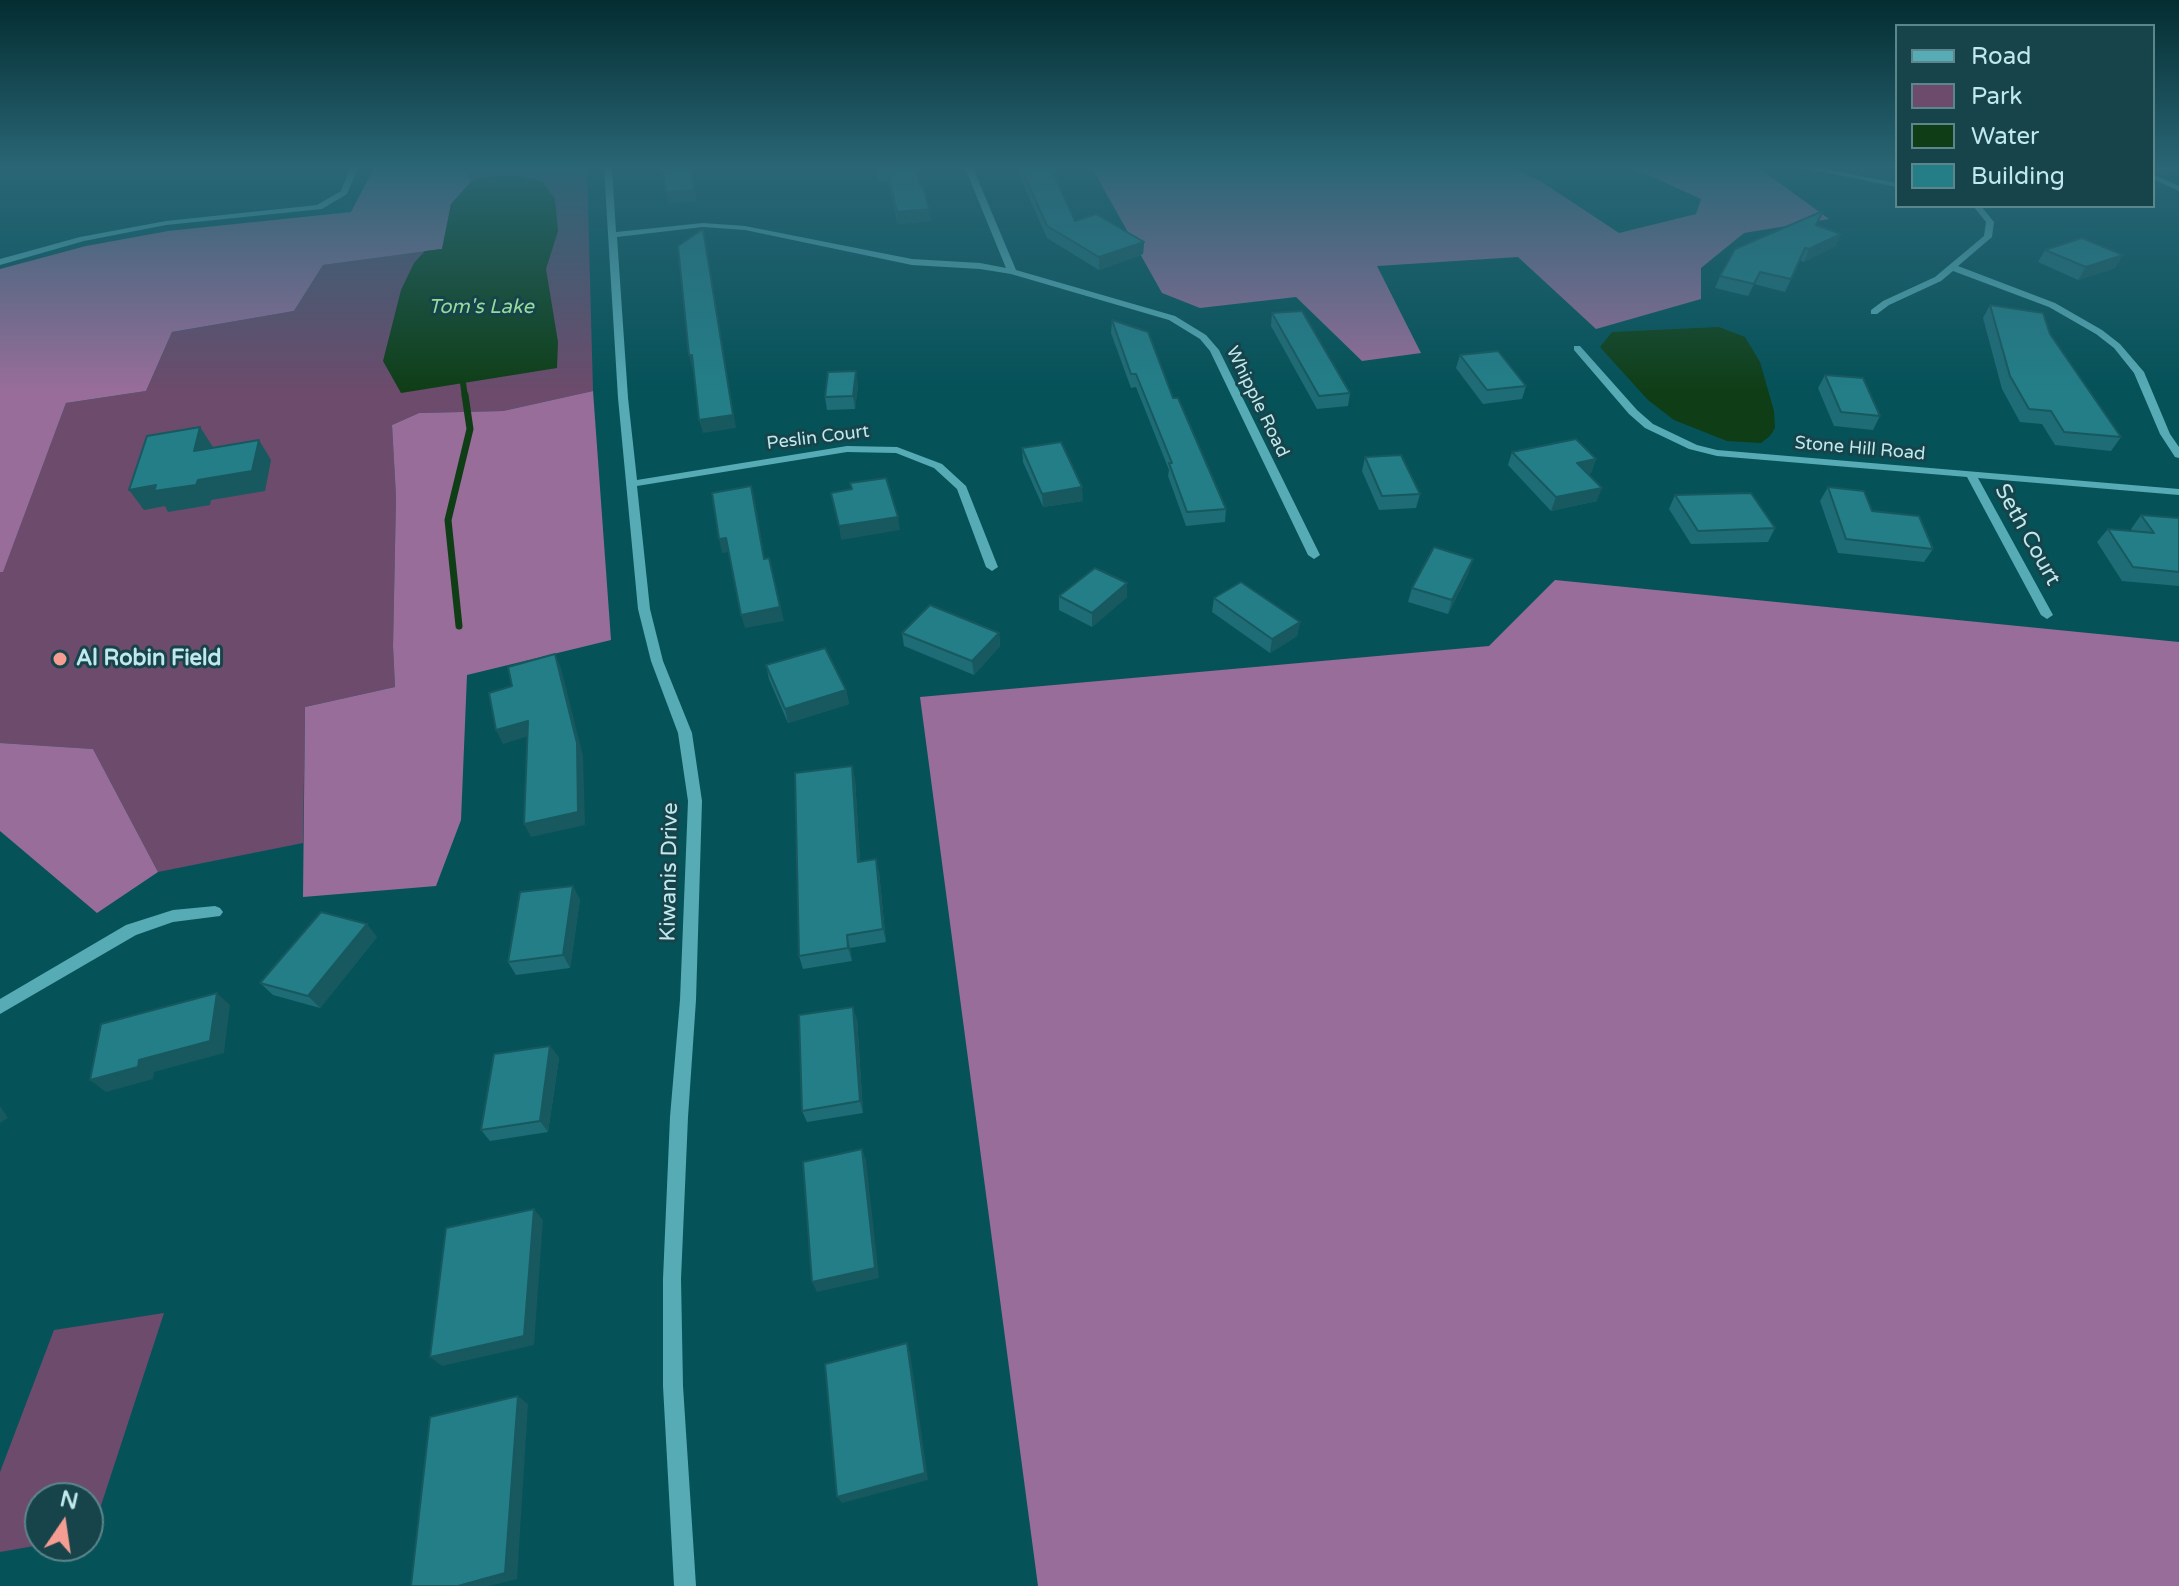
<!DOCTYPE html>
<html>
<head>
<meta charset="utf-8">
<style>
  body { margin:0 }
  #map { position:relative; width:2179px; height:1586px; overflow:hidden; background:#065259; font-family:"Varela Round",sans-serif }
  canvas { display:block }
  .legend { position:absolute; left:1895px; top:24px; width:260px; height:184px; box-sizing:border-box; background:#17444a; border:2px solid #5b868b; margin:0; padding:10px 14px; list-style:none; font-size:24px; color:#c1e8ed }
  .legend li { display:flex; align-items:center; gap:16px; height:40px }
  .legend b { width:40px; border:2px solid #5b868b }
  .north { position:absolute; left:24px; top:1482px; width:80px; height:80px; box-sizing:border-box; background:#17444a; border:2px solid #5b868b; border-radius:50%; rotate:13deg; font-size:22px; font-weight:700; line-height:32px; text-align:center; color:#c1e8ed }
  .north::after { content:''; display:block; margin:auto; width:28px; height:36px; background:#f59c93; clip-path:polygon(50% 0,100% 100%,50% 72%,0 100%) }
</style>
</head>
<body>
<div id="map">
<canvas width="2179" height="1586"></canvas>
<ul class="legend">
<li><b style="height:10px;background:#57abb5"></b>Road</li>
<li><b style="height:22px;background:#6c4b6c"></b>Park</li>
<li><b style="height:22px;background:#0f3e16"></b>Water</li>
<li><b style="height:22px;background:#237e88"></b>Building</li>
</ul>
<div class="north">N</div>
</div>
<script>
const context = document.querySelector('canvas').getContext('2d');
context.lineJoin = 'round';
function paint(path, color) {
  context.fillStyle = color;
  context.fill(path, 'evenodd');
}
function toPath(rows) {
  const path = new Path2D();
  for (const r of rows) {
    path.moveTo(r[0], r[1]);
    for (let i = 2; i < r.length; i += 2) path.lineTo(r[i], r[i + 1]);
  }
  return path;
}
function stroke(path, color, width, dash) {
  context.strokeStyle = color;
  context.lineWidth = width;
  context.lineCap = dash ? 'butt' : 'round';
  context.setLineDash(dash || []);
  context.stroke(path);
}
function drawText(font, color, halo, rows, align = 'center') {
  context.font = font + ' "Varela Round",sans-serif';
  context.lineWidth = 6;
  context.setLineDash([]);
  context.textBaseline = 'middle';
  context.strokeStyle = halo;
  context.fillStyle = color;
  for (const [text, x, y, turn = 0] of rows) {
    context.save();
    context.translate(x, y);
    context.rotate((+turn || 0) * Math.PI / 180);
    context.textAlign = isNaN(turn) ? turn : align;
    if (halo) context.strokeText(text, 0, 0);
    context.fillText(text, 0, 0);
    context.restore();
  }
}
paint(toPath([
  [465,168,587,168,593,391,503,411,419,413,392,425,396,497,393,646,395,687,305,707,303,843,158,872,93,749,0,743,0,572,3,571,66,403,146,391,172,332,294,311,323,265,441,249,451,204,471,182],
  [164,1313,91,1536,88,1537,88,1498,40,1498,40,1545,0,1552,0,1472,54,1330]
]), '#6c4b6c');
paint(toPath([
  [374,168,465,168,471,182,451,204,442,249,323,265,294,311,172,332,146,391,66,403,3,572,0,572,0,269,86,246,168,231,351,212],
  [1092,168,1513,168,1542,182,1619,233,1696,214,1701,199,1633,168,1759,168,1829,219,1744,233,1701,268,1701,299,1596,329,1518,257,1377,266,1421,353,1362,361,1296,297,1200,308,1162,293],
  [593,391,611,640,467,675,461,820,436,886,303,897,305,707,395,687,393,646,396,497,392,425,419,413,503,411],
  [1555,580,2179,642,2179,1586,1038,1586,920,697,1489,646],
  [0,743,93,749,158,872,97,913,0,831]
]), '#986d99');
paint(toPath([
  [511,175,542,181,555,199,558,231,546,269,558,342,557,368,401,393,383,361,401,290,414,263,425,251,442,249,451,204,471,182,487,177],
  [1719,327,1745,337,1760,362,1774,411,1775,428,1770,436,1761,443,1727,441,1674,420,1648,400,1600,347,1612,332]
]), '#0f3e16');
stroke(toPath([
  [463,383,465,397]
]), '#0f3e16', 6);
stroke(toPath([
  [459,626,448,520,470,429,465,395]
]), '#0f3e16', 7);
paint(toPath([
  [350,168,358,168,347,194,322,209,166,225,84,241,0,265,0,259,80,237,166,221,317,205,341,191,350,168],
  [604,168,612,168,616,232,703,223,745,226,912,259,980,263,1006,268,965,168,973,168,1016,270,1175,316,1206,335,1219,350,1320,555,1314,559,1308,555,1210,351,1200,339,1169,320,1011,274,980,269,912,265,745,230,703,227,617,237,628,398,637,480,847,446,897,447,942,464,966,486,998,567,992,571,986,567,957,489,934,468,896,453,847,452,637,486,650,609,663,661,692,733,702,801,696,1000,688,1117,681,1279,683,1386,696,1586,674,1586,663,1386,663,1279,670,1117,680,1000,688,801,678,733,651,661,638,609,618,398,604,168],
  [1803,168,1820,168,1897,183,1897,187,1803,168],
  [2153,174,2179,186,2179,191,2153,179,2153,174],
  [1973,206,1981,206,1994,222,1992,237,1958,266,2055,303,2102,330,2120,344,2144,372,2170,434,2179,447,2179,458,2175,457,2160,434,2134,373,2114,348,2096,334,2049,307,1953,271,1941,281,1889,305,1877,314,1871,314,1871,310,1883,301,1935,277,1984,236,1986,222,1973,206],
  [1574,346,1580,346,1637,410,1653,424,1697,445,1717,450,2179,489,2179,495,1978,478,2053,615,2047,619,2041,615,1967,477,1717,456,1689,449,1645,428,1629,414,1574,350,1574,346],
  [215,906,220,908,223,912,220,916,173,922,136,935,0,1014,0,999,126,925,173,910,215,906]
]), '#57abb5');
paint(toPath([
  [876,168,916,168,931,221,898,224,888,181,878,182],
  [1016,168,1057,168,1056,179,1075,221,1144,242,1143,254,1099,270,1047,238],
  [2153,168,2179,168,2165,176,2154,172,2153,174],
  [1816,225,1841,234,1835,246,1804,262,1800,260,1785,292,1754,284,1748,296,1715,288,1720,276],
  [2045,250,2115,268,2078,280,2038,262],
  [1990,305,2050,334,2121,437,2111,451,2055,445,2042,424,2020,422,2002,389,1983,318],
  [1272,313,1350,393,1348,406,1317,409,1271,326],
  [1112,320,1173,398,1226,509,1225,522,1186,526,1168,476,1169,470,1136,387,1131,388,1111,333],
  [1460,355,1526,386,1522,399,1483,404,1456,368],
  [1825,375,1880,416,1873,430,1834,426,1818,388],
  [858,385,855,409,827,410,825,397],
  [1022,448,1083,501,1043,507,1023,462],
  [1512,452,1596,459,1591,473,1588,474,1597,501,1551,511,1508,465],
  [1365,457,1420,494,1416,508,1379,510,1362,471],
  [1828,487,1872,511,1933,549,1924,562,1838,553,1820,501],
  [1675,495,1775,528,1768,542,1691,544,1669,509],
  [2141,515,2179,518,2179,586,2122,581,2097,542,2108,529,2132,531,2131,529],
  [1469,572,1448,614,1408,602,1412,588],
  [1127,583,1127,597,1092,627,1059,610,1059,596],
  [1214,598,1300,622,1297,636,1270,653,1212,612],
  [902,633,999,633,1000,646,974,675,904,646],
  [766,665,846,690,849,704,788,723,769,679],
  [855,779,860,861,879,872,886,942,850,948,852,961,803,969,799,956],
  [580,899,570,968,516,975,508,962],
  [377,937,320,1008,273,995,260,983],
  [857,1019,863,1113,807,1122,802,1111],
  [550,1046,559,1058,548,1132,490,1141,481,1130]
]), '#1e6c75');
paint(toPath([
  [691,168,697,202,669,204,666,192],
  [1051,168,1057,168,1057,179],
  [2170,168,2179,168,2179,174,2165,176],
  [929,209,931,221,898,224,897,212],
  [703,229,736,428,703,433,699,420],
  [1841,234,1835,246,1804,262,1809,249],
  [1144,242,1143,254,1099,270,1099,257],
  [2123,255,2115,268,2078,280,2086,267],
  [689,355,692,355,696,368,692,368],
  [856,371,858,385,855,409,853,396],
  [200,427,213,447,207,471,194,451],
  [259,440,271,460,265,491,211,500,210,505,168,512,165,506,144,510,129,490,198,480],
  [1596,459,1591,473,1572,477,1577,463],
  [751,486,755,500,767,573,764,559],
  [1082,487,1083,501,1043,507,1042,494],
  [1602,488,1597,501,1551,511,1556,497],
  [898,517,900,530,841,540,839,526],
  [726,538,730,552,722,553,719,539],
  [769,558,784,621,745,628,741,615],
  [1473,559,1469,572,1448,614,1452,600],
  [1127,583,1127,597,1092,627,1092,613],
  [1300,622,1297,636,1270,653,1272,639],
  [999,633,1000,646,974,675,972,661],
  [555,654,561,668,583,756,585,825,531,837,524,824],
  [846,690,849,704,788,723,785,709],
  [528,721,535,734,503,744,496,730],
  [852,766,855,779,861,875,858,862],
  [876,859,879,872,886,942,883,929],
  [573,886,580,899,570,968,563,955],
  [367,924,377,937,320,1008,308,996],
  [847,935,850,948,852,961,848,948],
  [217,993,230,1005,224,1053,154,1072,153,1079,106,1092,90,1080],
  [853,1007,857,1019,863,1113,860,1101],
  [550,1046,559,1058,548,1132,540,1121],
  [0,1106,8,1118,0,1123],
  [862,1149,866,1160,879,1278,817,1292,812,1282],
  [534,1209,543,1220,534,1345,442,1366,430,1357],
  [907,1343,910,1352,928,1480,842,1503,837,1497],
  [518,1396,528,1404,517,1579,489,1586,458,1586]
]), '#18585f');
const building = toPath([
  [663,168,691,168,694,190,666,192,663,168],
  [876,168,916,168,920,186,923,186,929,209,897,212,887,170,877,170,876,168],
  [1021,168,1051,168,1075,221,1096,214,1144,242,1099,257,1047,226,1021,168],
  [1823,211,1816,225,1841,234,1809,249,1805,248,1791,279,1760,272,1754,284,1720,276,1735,249,1823,211],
  [703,229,733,415,699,420,692,355,689,355,678,246,703,229],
  [2082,238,2123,255,2086,267,2045,250,2082,238],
  [1990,305,2043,313,2050,334,2121,437,2064,432,2051,411,2029,409,2010,376,1990,305],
  [1302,311,1350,393,1319,396,1272,313,1302,311],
  [1112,320,1148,332,1173,398,1178,398,1226,509,1187,512,1169,463,1172,463,1136,374,1131,374,1112,320],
  [1498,351,1526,386,1487,390,1460,355,1498,351],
  [856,371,853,396,825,397,828,372,856,371],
  [1825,375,1863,378,1880,416,1841,412,1825,375],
  [200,427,194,451,259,440,252,471,198,480,196,485,154,491,156,485,129,490,147,436,200,427],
  [1576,439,1596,459,1577,463,1602,488,1556,497,1512,452,1576,439],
  [1061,442,1082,487,1042,494,1022,448,1061,442],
  [1401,455,1420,494,1382,496,1365,457,1401,455],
  [886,478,898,517,839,526,831,493,852,489,850,483,886,478],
  [751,486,764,559,769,558,780,607,741,615,726,538,719,539,712,493,751,486],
  [1828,487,1864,491,1872,511,1919,516,1933,549,1846,539,1828,487],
  [1751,493,1775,528,1698,531,1675,495,1751,493],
  [2141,515,2179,518,2179,572,2133,567,2108,529,2154,533,2141,515],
  [1434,547,1473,559,1452,600,1412,588,1434,547],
  [1095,568,1127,583,1092,613,1059,596,1095,568],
  [1241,582,1300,622,1272,639,1214,598,1241,582],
  [930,605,999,633,972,661,902,633,930,605],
  [825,648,846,690,785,709,766,665,825,648],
  [555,654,577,743,578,812,524,824,528,721,496,730,489,693,512,686,508,667,555,654],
  [852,766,858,862,876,859,883,929,847,935,848,948,799,956,795,773,852,766],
  [573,886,563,955,508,962,520,892,573,886],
  [321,912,367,924,308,996,260,983,321,912],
  [217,993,210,1041,139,1060,138,1067,90,1080,101,1024,217,993],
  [853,1007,860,1101,802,1111,799,1015,853,1007],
  [550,1046,540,1121,481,1130,494,1054,550,1046],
  [862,1149,875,1268,812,1282,803,1162,862,1149],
  [534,1209,524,1336,430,1357,446,1228,534,1209],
  [907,1343,925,1473,837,1497,825,1364,907,1343],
  [518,1396,505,1573,458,1586,411,1586,430,1417,518,1396]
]);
paint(building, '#237e88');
stroke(building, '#18585f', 2);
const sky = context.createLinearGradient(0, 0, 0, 390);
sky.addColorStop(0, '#032d31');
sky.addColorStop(0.43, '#2a6676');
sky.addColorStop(1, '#2a667600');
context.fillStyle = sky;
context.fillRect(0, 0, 2179, 390);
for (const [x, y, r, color] of [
  [60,659,8,"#f59c93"]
]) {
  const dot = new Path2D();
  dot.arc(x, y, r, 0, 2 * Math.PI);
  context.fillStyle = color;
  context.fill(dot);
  stroke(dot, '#17444a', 3);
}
drawText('18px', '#c1e8ed', '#17444a', [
  ["Whipple Road",1257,402,64],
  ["Peslin Court",818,438,-7],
  ["Stone Hill Road",1860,449,5]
]);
drawText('italic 20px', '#95da99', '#17444a', [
  ["Tom's Lake",481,308]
]);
drawText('22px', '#c1e8ed', '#17444a', [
  ["Seth Court",2027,535,61],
  ["Kiwanis Drive",670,872,-89]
]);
drawText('bold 22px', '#c1e8ed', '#17444a', [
  ["Al Robin Field",76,659]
], 'left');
</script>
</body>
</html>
